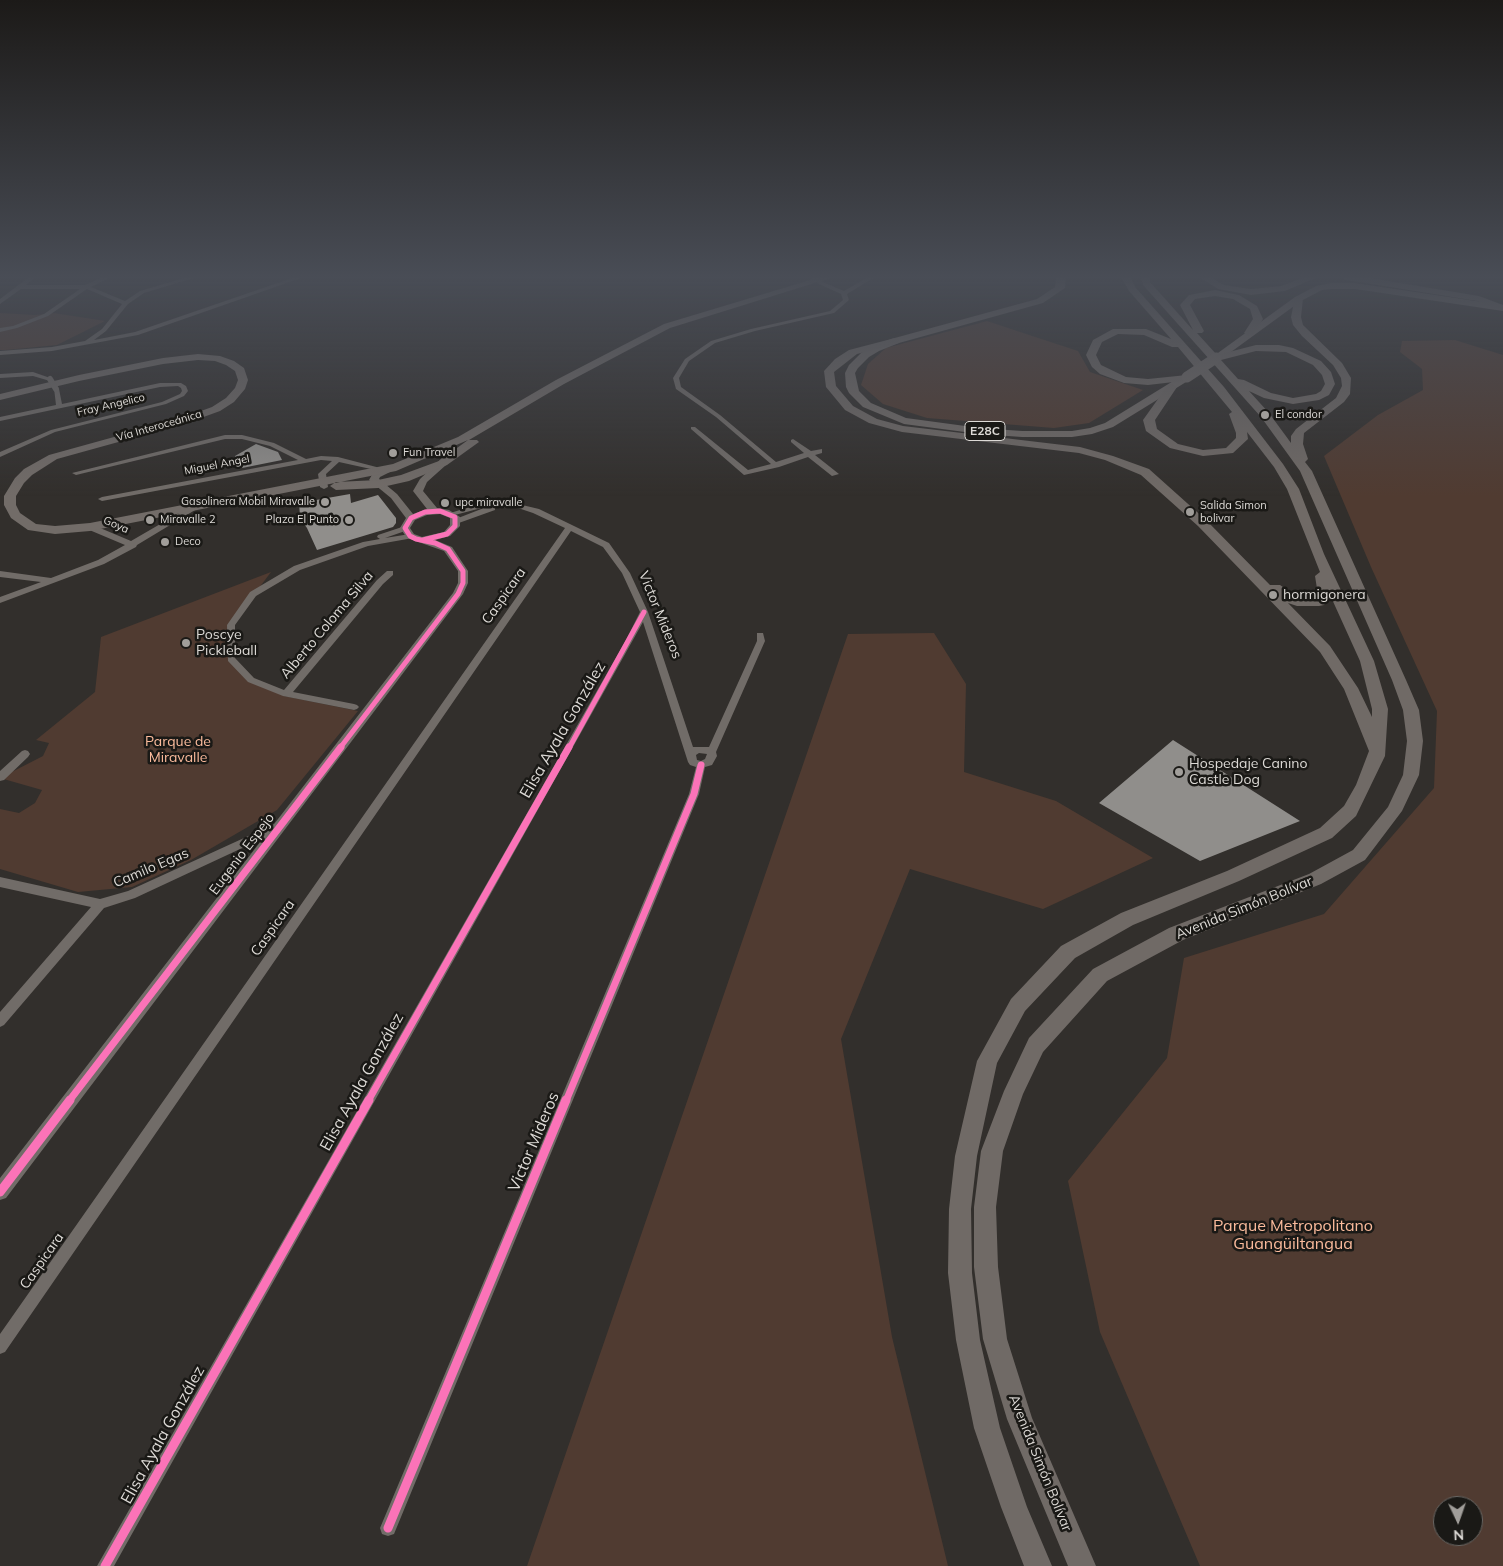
<!DOCTYPE html>
<html>
<head>
<meta charset="utf-8">
<style>
  body { margin:0 }
  #map { position:relative; width:1503px; height:1566px; overflow:hidden; background:#322f2c; font-family:Mulish,sans-serif }
  canvas { display:block }
  .north { position:absolute; left:1433px; top:1496px; width:50px; height:50px; box-sizing:border-box; background:#1a1916; border:1px solid #686663; border-radius:50%; rotate:177deg; font-size:14px; font-weight:700; line-height:20px; text-align:center; color:#dddad6 }
  .north::after { content:''; display:block; margin:auto; width:18px; height:22px; background:#a19e9a; clip-path:polygon(50% 0,100% 100%,50% 72%,0 100%) }
</style>
</head>
<body>
<div id="map">
<canvas width="1503" height="1566"></canvas>
<div class="north">N</div>
</div>
<script>
const context = document.querySelector('canvas').getContext('2d');
context.lineJoin = 'round';
function paint(path, color) {
  context.fillStyle = color;
  context.fill(path, 'evenodd');
}
function toPath(rows) {
  const path = new Path2D();
  for (const r of rows) {
    path.moveTo(r[0], r[1]);
    for (let i = 2; i < r.length; i += 2) path.lineTo(r[i], r[i + 1]);
  }
  return path;
}
function stroke(path, color, width, dash) {
  context.strokeStyle = color;
  context.lineWidth = width;
  context.lineCap = dash ? 'butt' : 'round';
  context.setLineDash(dash || []);
  context.stroke(path);
}
function drawText(font, color, halo, rows, align = 'center') {
  context.font = font + ' Mulish,sans-serif';
  context.lineWidth = 5;
  context.setLineDash([]);
  context.textBaseline = 'middle';
  context.strokeStyle = halo;
  context.fillStyle = color;
  for (const [text, x, y, turn = 0] of rows) {
    context.save();
    context.translate(x, y);
    context.rotate((+turn || 0) * Math.PI / 180);
    context.textAlign = isNaN(turn) ? turn : align;
    if (halo) context.strokeText(text, 0, 0);
    context.fillText(text, 0, 0);
    context.restore();
  }
}
paint(toPath([
  [0,313,35,315,54,313,105,321,57,345,6,350,0,350],
  [987,321,1078,351,1090,372,1143,390,1089,423,1054,428,927,418,883,404,861,385,868,364,886,348],
  [1455,340,1503,355,1503,1566,1200,1566,1100,1332,1068,1181,1167,1058,1184,958,1324,914,1434,788,1437,711,1371,567,1324,456,1378,415,1423,390,1422,369,1400,352,1402,341],
  [1443,1506,1473,1506,1473,1536,1443,1536],
  [271,572,232,624,231,656,250,679,284,696,358,711,277,810,191,860,132,887,78,892,0,869,0,809,19,813,35,803,42,790,0,778,43,756,49,743,36,740,95,692,101,637],
  [934,633,966,684,964,772,1056,801,1153,858,1043,909,910,869,841,1039,892,1337,948,1566,527,1566,848,634]
]), '#503b31');
paint(toPath([
  [256,444,278,452,282,460,237,469,235,456],
  [350,494,351,503,378,495,396,518,396,523,393,527,317,550,307,528,298,516,300,516,299,503],
  [1173,740,1300,821,1200,861,1099,803]
]), '#908e8b');
paint(toPath([
  [29,277,36,277,26,285,85,285,103,277,111,277,91,287,125,301,140,291,187,277,197,277,144,293,128,304,106,331,94,340,135,332,295,277,304,277,138,335,52,351,0,355,0,351,52,347,85,341,102,329,122,304,87,289,48,316,17,328,0,332,0,328,13,326,44,314,80,289,21,289,0,304,0,299,29,277],
  [810,277,817,277,823,282,844,291,868,277,875,277,847,294,849,300,834,313,755,331,715,343,689,361,679,378,681,387,720,415,776,462,804,453,791,442,791,440,793,439,811,451,822,449,822,453,815,455,839,474,832,476,808,457,779,467,744,475,691,429,691,427,695,427,748,470,771,464,716,417,676,389,673,378,685,359,711,341,751,329,830,311,843,300,841,294,819,284,810,277],
  [33,372,53,379,50,381,33,376,0,378,0,374,33,372],
  [160,383,181,383,186,386,188,391,184,396,166,404,55,432,0,457,0,452,51,430,162,402,180,394,182,391,181,388,178,386,160,387,0,421,0,417,56,405,54,388,59,389,62,404,160,383],
  [225,435,242,435,274,443,306,459,321,456,338,457,384,469,380,471,339,462,326,474,328,487,324,489,320,487,318,474,332,461,321,460,102,501,98,499,102,497,298,460,270,446,242,439,225,439,76,475,72,473,225,435],
  [486,502,518,504,539,509,609,543,630,573,648,612,693,747,709,747,757,641,757,633,763,633,765,641,716,752,717,756,712,765,705,767,699,794,394,1534,388,1536,382,1534,380,1528,689,794,696,767,690,765,688,762,643,622,114,1566,97,1566,626,640,640,612,622,573,603,547,571,531,5,1352,0,1354,0,1334,565,528,533,513,518,508,495,507,495,510,456,524,452,522,453,520,489,506,451,516,447,514,486,502],
  [699,753,707,754,705,759,701,761,697,760,696,755,699,753],
  [193,505,199,505,200,507,137,545,136,547,104,564,0,603,0,597,41,582,0,577,0,571,51,578,98,560,125,545,87,529,87,525,93,525,131,541,193,505],
  [405,526,408,526,408,530,385,538,410,534,413,534,413,538,368,546,300,570,256,596,235,625,235,658,254,678,284,690,377,580,387,571,393,571,393,575,383,584,293,692,354,704,357,705,359,707,357,709,354,710,283,696,248,682,228,661,227,625,250,592,294,566,363,542,380,539,377,537,378,535,405,526],
  [25,750,28,751,30,754,28,757,4,780,0,781,0,771,22,751,25,750],
  [279,822,283,823,284,826,283,829,135,898,104,908,4,1025,0,1027,0,1012,91,907,0,887,0,877,100,899,128,891,279,822]
]), '#716c68');
paint(toPath([
  [443,445,451,449,451,457,446,465,427,482,423,491,437,508,449,510,460,517,460,526,450,536,435,540,452,547,468,571,468,583,463,594,6,1198,0,1200,0,1178,453,593,458,583,458,571,444,551,407,538,400,528,406,518,391,498,369,480,373,473,386,467,392,467,392,471,380,477,379,479,397,494,413,514,427,509,413,491,420,479,443,457,443,452,439,448,443,445],
  [440,514,450,518,450,525,444,532,422,537,414,534,410,528,415,520,427,515,440,514]
]), '#716c68');
paint(toPath([
  [820,277,834,277,670,328,564,384,469,440,477,440,479,442,447,465,409,481,378,488,336,490,330,486,336,482,378,480,401,475,439,461,468,440,396,471,90,531,55,534,28,530,11,518,4,505,4,496,15,478,24,469,49,455,179,419,212,407,226,398,235,388,238,380,235,371,226,365,215,361,198,360,163,364,79,381,0,400,0,394,79,375,163,358,198,354,220,356,234,361,244,368,248,380,245,389,234,402,220,411,187,423,57,459,32,475,24,483,16,496,16,505,20,513,36,524,55,526,90,523,393,464,458,437,556,380,664,324,820,277],
  [1056,277,1066,277,1065,288,1043,303,899,343,879,351,869,357,858,368,855,373,859,391,871,403,906,418,980,428,1022,431,1072,431,1090,428,1105,423,1183,375,1191,375,1192,377,1191,379,1113,427,1092,434,1072,437,1022,437,980,434,904,424,863,407,849,393,846,387,845,373,849,365,861,353,871,347,891,339,1037,299,1055,287,1056,277],
  [1331,283,1355,283,1503,305,1503,311,1355,289,1331,289,1322,290,1301,301,1220,360,1212,360,1211,358,1295,297,1316,286,1331,283]
]), '#726c68');
paint(toPath([
  [1121,277,1130,277,1136,288,1224,387,1283,464,1299,489,1324,554,1374,661,1388,709,1385,756,1356,816,1332,838,1239,881,1133,925,1075,958,1025,1011,997,1063,977,1156,971,1209,972,1273,980,1340,1000,1428,1027,1507,1052,1566,1024,1566,1001,1507,974,1428,956,1340,948,1273,949,1209,955,1156,977,1061,1011,999,1061,946,1121,913,1227,871,1320,828,1344,806,1356,785,1369,751,1344,689,1320,652,1198,526,1141,475,1105,460,1079,453,902,432,869,423,845,410,826,387,824,371,835,359,849,350,895,338,899,339,899,343,857,354,834,372,836,386,853,406,877,419,903,426,1080,447,1113,456,1149,469,1206,520,1270,585,1280,585,1299,598,1315,598,1318,595,1315,576,1320,572,1287,489,1274,467,1247,432,1248,439,1233,453,1203,456,1170,448,1146,431,1143,420,1168,385,1172,384,1177,387,1155,420,1157,429,1178,444,1203,450,1226,448,1236,438,1236,433,1229,414,1232,412,1178,347,1172,347,1144,335,1118,334,1102,342,1096,355,1101,365,1126,377,1148,379,1187,375,1192,378,1191,380,1148,385,1124,383,1100,374,1092,367,1086,355,1093,340,1113,329,1146,329,1171,339,1129,291,1121,277],
  [1331,597,1360,661,1372,709,1372,717,1358,688,1330,646,1288,603,1297,606,1319,606,1324,605,1331,597],
  [1141,277,1150,277,1150,282,1193,330,1180,305,1189,295,1215,290,1239,295,1257,306,1263,319,1252,335,1249,336,1244,333,1253,319,1250,309,1233,299,1215,296,1195,299,1190,305,1204,331,1202,333,1197,333,1217,355,1256,345,1279,345,1293,348,1321,361,1331,372,1335,384,1329,395,1319,400,1293,404,1264,398,1249,391,1269,413,1291,443,1291,436,1296,429,1336,398,1342,386,1341,378,1333,365,1302,336,1293,325,1291,317,1295,297,1298,296,1303,299,1301,317,1303,325,1342,363,1351,378,1350,394,1344,402,1304,433,1303,444,1308,459,1305,462,1312,471,1406,680,1419,710,1423,741,1419,775,1402,811,1365,860,1321,884,1183,940,1107,981,1043,1052,1023,1094,1003,1151,996,1207,998,1267,1007,1339,1032,1418,1096,1566,1068,1566,1007,1419,983,1339,974,1267,974,1207,981,1151,1004,1091,1029,1038,1093,969,1169,928,1309,874,1353,850,1388,807,1403,775,1407,741,1403,710,1392,680,1300,471,1261,417,1143,285,1141,277],
  [1256,351,1286,352,1313,365,1322,375,1325,384,1321,391,1316,394,1293,398,1271,393,1244,380,1238,379,1221,360,1256,351],
  [1199,277,1210,277,1224,285,1251,289,1281,286,1305,277,1318,277,1285,291,1251,295,1218,289,1199,277],
  [1342,277,1364,277,1479,296,1503,305,1503,311,1477,301,1346,280,1342,277]
]), '#706a66');
stroke(toPath([
  [50,379,56,389]
]), '#716c68', 6);
stroke(toPath([
  [1187,377,1216,358]
]), '#726c68', 11);
stroke(toPath([
  [340,748,458,594,463,583,463,571,448,549,435,543,416,539,410,536,405,528,411,518,425,512,440,511,455,517,455,526,447,534,423,540],
  [569,748,644,612]
]), '#fb73b8', 5);
stroke(toPath([
  [69,1101,341,747],
  [368,1101,569,747],
  [566,1101,694,794,701,765]
]), '#fb73b8', 7);
stroke(toPath([
  [0,1192,70,1100],
  [388,1528,566,1100],
  [105,1566,369,1100]
]), '#fb73b8', 9);
const sky = context.createLinearGradient(0, 0, 0, 496);
sky.addColorStop(0, '#1c1a18');
sky.addColorStop(0.56, '#494d56');
sky.addColorStop(1, '#494d5600');
context.fillStyle = sky;
context.fillRect(0, 0, 1503, 496);
for (const [x, y, r, color] of [
  [1265,415,5,"#a19e9a"],
  [393,453,5,"#a19e9a"],
  [325,502,5,"#a19e9a"],
  [445,503,5,"#a19e9a"],
  [1190,512,5,"#a19e9a"],
  [150,520,5,"#a19e9a"],
  [349,520,5,"#a19e9a"],
  [165,542,5,"#a19e9a"],
  [1273,595,5,"#a19e9a"],
  [186,643,5,"#a19e9a"],
  [1179,772,5,"#a19e9a"]
]) {
  const dot = new Path2D();
  dot.arc(x, y, r, 0, 2 * Math.PI);
  context.fillStyle = color;
  context.fill(dot);
  stroke(dot, '#1a1916', 2);
}
drawText('11px', '#dddad6', '#1a1916', [
  ["Fray Angelico",111,405,-13],
  ["Vía Interoceánica",159,426,-16],
  ["Miguel Angel",217,465,-11],
  ["Goya",116,525,23]
]);
drawText('11px', '#dddad6', '#1a1916', [
  ["El condor",1275,415],
  ["Fun Travel",403,453],
  ["Gasolinera Mobil Miravalle",315,502,"right"],
  ["upc miravalle",455,503],
  ["Salida Simon",1200,506],
  ["bolivar",1200,519],
  ["Miravalle 2",160,520],
  ["Plaza El Punto",339,520,"right"],
  ["Deco",175,542]
], 'left');
for (const [x, y, w] of [
  [985,431,40]
]) {
  const box = new Path2D();
  box.roundRect(x - w / 2, y - 9.5, w, 19, 4);
  context.fillStyle = '#1a1916';
  context.fill(box);
  stroke(box, '#dddad6', 1);
}
drawText('bold 12px', '#dddad6', null, [
  ["E28C",985,431]
]);
drawText('14px', '#dddad6', '#1a1916', [
  ["hormigonera",1283,595],
  ["Poscye",196,635],
  ["Pickleball",196,651],
  ["Hospedaje Canino",1189,764],
  ["Castle Dog",1189,780]
], 'left');
drawText('14px', '#dddad6', '#1a1916', [
  ["Caspicara",504,596,-55],
  ["Victor Mideros",660,615,68],
  ["Alberto Coloma Silva",327,625,-50],
  ["Eugenio Espejo",242,854,-53],
  ["Camilo Egas",151,868,-23],
  ["Avenida Simón Bolívar",1244,908,-22],
  ["Caspicara",273,928,-55],
  ["Caspicara",42,1261,-55],
  ["Avenida Simón Bolívar",1040,1463,68]
]);
drawText('14px', '#fbbb9c', '#1a1916', [
  ["Parque de",178,742],
  ["Miravalle",178,758]
]);
drawText('16px', '#dddad6', '#1a1916', [
  ["Elisa Ayala González",563,730,-60],
  ["Elisa Ayala González",362,1082,-61],
  ["Victor Mideros",534,1142,-67],
  ["Elisa Ayala González",163,1435,-61]
]);
drawText('16px', '#fbbb9c', '#1a1916', [
  ["Parque Metropolitano",1293,1226],
  ["Guangüiltangua",1293,1244]
]);
</script>
</body>
</html>
